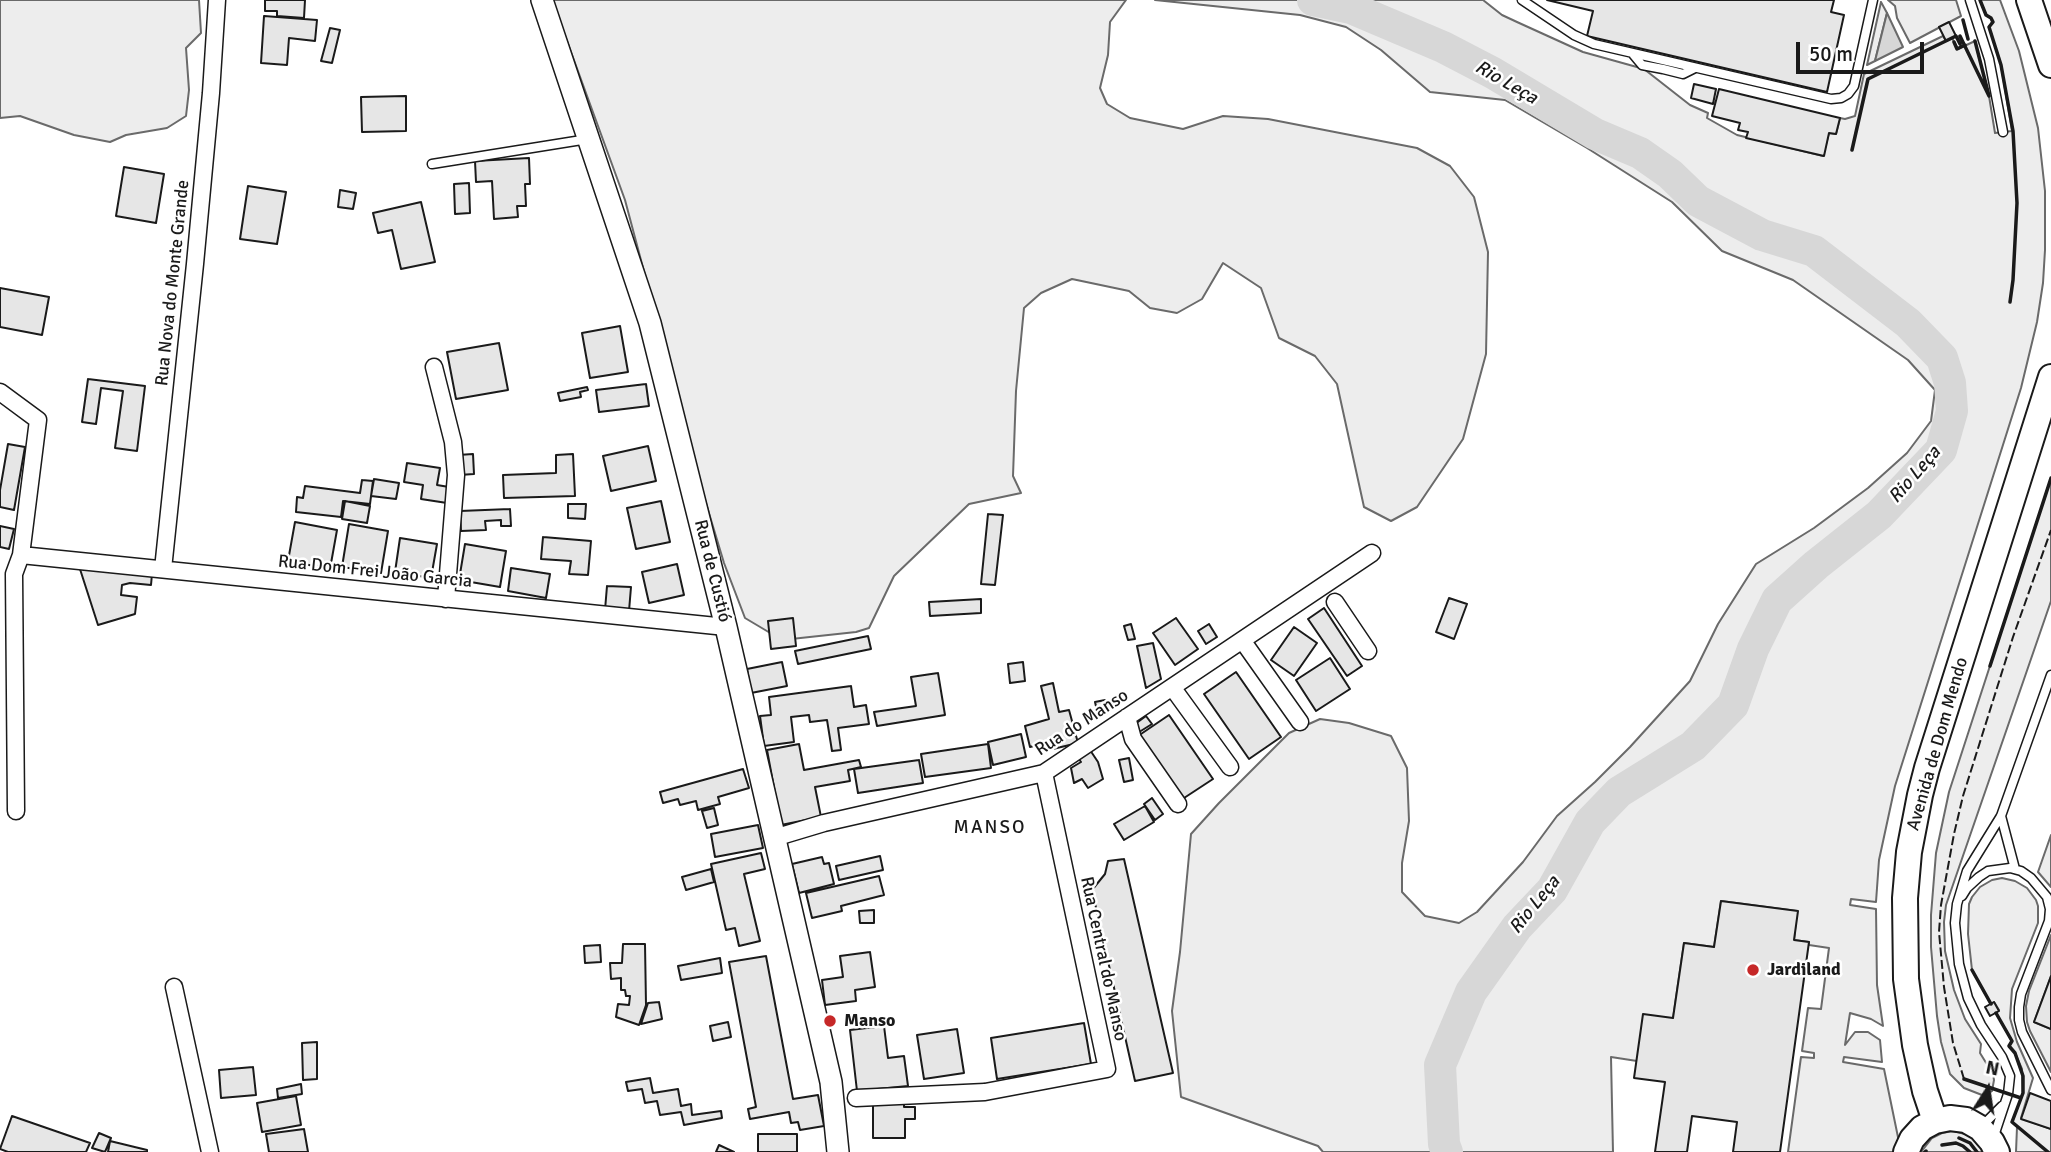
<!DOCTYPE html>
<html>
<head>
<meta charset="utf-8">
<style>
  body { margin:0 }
  #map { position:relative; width:2051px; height:1152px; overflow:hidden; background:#fff; font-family:Signika,sans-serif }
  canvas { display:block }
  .north { position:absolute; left:1953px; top:1054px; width:70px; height:70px; -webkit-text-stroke:5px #fff; paint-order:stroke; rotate:12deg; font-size:19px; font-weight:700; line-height:28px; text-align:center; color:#1a1a1a }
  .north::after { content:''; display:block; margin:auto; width:24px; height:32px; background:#1a1a1a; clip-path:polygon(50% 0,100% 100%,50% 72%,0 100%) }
  .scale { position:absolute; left:1796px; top:42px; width:128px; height:32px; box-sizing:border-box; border:4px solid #1a1a1a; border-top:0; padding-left:9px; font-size:21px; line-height:24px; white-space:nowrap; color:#1a1a1a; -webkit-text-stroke:5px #fff; paint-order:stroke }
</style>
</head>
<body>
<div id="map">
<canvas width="2051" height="1152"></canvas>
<div class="north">N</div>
<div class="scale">50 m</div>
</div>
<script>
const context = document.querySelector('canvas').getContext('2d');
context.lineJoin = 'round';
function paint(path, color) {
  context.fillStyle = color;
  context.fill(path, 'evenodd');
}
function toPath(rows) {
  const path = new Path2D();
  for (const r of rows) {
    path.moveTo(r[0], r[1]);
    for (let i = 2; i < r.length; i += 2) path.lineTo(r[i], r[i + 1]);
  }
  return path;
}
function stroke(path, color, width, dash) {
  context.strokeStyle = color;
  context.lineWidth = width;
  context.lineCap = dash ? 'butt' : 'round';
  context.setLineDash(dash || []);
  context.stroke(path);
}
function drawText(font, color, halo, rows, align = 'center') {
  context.font = font + ' Signika,sans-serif';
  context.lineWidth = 5;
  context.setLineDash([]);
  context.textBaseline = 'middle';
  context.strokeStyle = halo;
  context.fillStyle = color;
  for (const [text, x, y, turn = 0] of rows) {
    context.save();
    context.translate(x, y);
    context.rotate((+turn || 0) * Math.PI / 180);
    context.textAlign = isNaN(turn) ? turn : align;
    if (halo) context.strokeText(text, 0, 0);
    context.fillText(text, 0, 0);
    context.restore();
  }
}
const built = toPath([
  [0,0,199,0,201,33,186,48,189,90,186,116,167,128,126,135,110,142,74,135,20,116,0,118,0,0],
  [552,0,1126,0,1110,22,1108,55,1100,88,1107,104,1130,118,1183,129,1223,116,1268,119,1417,148,1450,166,1474,197,1488,252,1486,354,1463,439,1417,507,1391,521,1364,507,1337,384,1315,356,1279,338,1261,288,1223,263,1202,299,1177,313,1150,308,1129,291,1072,279,1041,293,1024,308,1016,391,1013,476,1021,493,969,504,894,576,869,628,856,632,782,640,745,618,724,563,702,490,625,200,552,0],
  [1155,0,1483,0,1502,15,1517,22,1583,52,1644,69,1690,105,1708,113,1707,118,1737,135,1823,156,1829,133,1836,134,1840,118,1845,119,1855,116,1864,74,1943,36,1946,41,1952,38,1958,49,1975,41,1989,96,1995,133,2012,131,2001,65,1989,27,1992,22,1991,18,1986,15,1980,0,2000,0,2019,51,2038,128,2045,191,2045,250,2043,283,2037,322,2021,388,1895,786,1879,860,1876,902,1851,899,1850,905,1876,909,1877,985,1883,1026,1871,1019,1850,1013,1845,1045,1855,1032,1868,1032,1880,1040,1882,1062,1844,1057,1843,1062,1884,1069,1899,1142,1896,1152,1788,1152,1801,1057,1814,1058,1814,1053,1802,1051,1808,1008,1821,1009,1829,948,1809,945,1809,942,1794,940,1797,911,1721,901,1714,947,1684,943,1673,1018,1637,1061,1611,1057,1613,1152,1323,1152,1318,1146,1181,1097,1172,1011,1180,952,1191,834,1219,803,1289,733,1320,719,1349,723,1391,736,1407,768,1409,821,1402,863,1402,892,1425,916,1459,923,1477,912,1523,862,1557,816,1595,782,1630,747,1690,681,1718,624,1756,564,1814,528,1868,488,1907,453,1931,421,1935,390,1908,360,1793,280,1722,251,1672,202,1587,148,1505,100,1430,92,1381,50,1346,27,1300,15,1155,0],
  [1888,0,1956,0,1961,16,1910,43,1897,18,1895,6,1888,0],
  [1881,2,1887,13,1875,61,1867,65,1881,2],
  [2051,478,2051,601,1946,905,1944,922,1945,951,1954,990,1965,1019,1981,1044,1980,1053,1993,1074,1994,1080,1992,1091,1982,1095,1964,1088,1950,1074,1941,1042,1937,1016,1931,947,1931,915,1936,853,1949,792,2051,478],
  [2051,835,2051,887,2038,872,2051,835],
  [2002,878,2015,881,2027,888,2036,900,2038,906,2038,923,2012,989,2010,1018,2017,1042,2033,1078,2021,1118,2051,1129,2051,1152,2016,1152,2017,1127,2012,1122,2023,1093,2022,1069,2015,1053,2009,1046,2012,1041,1996,1013,1999,1010,1994,1002,1991,1004,1972,970,1968,934,1969,904,1972,897,1980,887,1992,880,2002,878],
  [2051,935,2051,976,2034,1022,2051,1029,2051,1072,2030,1031,2027,1022,2026,1006,2029,991,2051,935],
  [1953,1131,1969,1135,1978,1142,1984,1152,1921,1152,1932,1138,1942,1133,1953,1131]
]);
paint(built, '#ededed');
stroke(built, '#6a6a6a', 2);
const water = toPath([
  [1887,13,1903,47,1875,61,1887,13]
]);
paint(water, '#d7d7d7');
stroke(water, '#6a6a6a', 2);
stroke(toPath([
  [1313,0,1351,8,1443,47,1493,73,1595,134,1640,153,1670,174,1698,201,1762,235,1814,251,1908,323,1942,358,1950,383,1952,411,1941,450,1879,515,1816,565,1777,600,1753,649,1733,705,1693,746,1619,792,1590,822,1552,890,1517,927,1471,992,1440,1065,1444,1144,1447,1152]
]), '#d7d7d7', 32);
const building = toPath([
  [265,0,305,0,304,18,277,16,277,11,265,11,265,0],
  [1547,0,1834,0,1831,12,1844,15,1827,92,1587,36,1593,11,1547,0],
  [264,16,317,20,315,41,289,38,287,65,261,63,264,16],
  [1949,22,1956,36,1946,41,1939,27,1949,22],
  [330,28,340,30,332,63,321,61,330,28],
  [1694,84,1716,89,1713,104,1691,98,1694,84],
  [1719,89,1840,118,1836,134,1829,133,1824,156,1746,138,1748,132,1738,130,1740,123,1712,116,1719,89],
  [406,96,406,131,362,132,361,97,406,96],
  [529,158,530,184,525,184,526,206,517,206,518,217,494,219,492,181,476,182,475,161,529,158],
  [124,167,164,174,156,223,116,216,124,167],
  [469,183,470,213,455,214,454,184,469,183],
  [248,186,286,192,277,244,240,239,248,186],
  [340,190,356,193,353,209,338,207,340,190],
  [421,202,435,262,401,269,392,230,378,233,373,213,421,202],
  [0,288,49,297,42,335,0,327,0,288],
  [620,326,628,372,590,378,582,333,620,326],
  [499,343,508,390,456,399,447,352,499,343],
  [88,379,145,386,137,451,115,448,123,391,101,388,96,424,82,422,88,379],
  [646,384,649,406,599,412,596,390,646,384],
  [587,387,588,390,580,392,581,397,560,401,558,393,587,387],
  [8,444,25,447,14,510,0,507,0,490,8,444],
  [648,446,656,481,611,491,603,456,648,446],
  [473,454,474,474,459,475,458,455,473,454],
  [573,454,575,496,504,498,503,475,556,473,556,455,573,454],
  [407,463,440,468,437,485,449,487,447,503,421,499,423,485,404,482,407,463],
  [374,479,399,483,396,499,371,496,374,479],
  [362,480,373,481,370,504,343,501,341,517,296,512,297,497,303,498,305,486,360,493,362,480],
  [345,501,370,506,367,523,342,519,345,501],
  [661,501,670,542,636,549,627,508,661,501],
  [568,504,586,504,585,519,568,518,568,504],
  [510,509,511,526,501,526,501,520,485,521,486,530,461,531,460,511,510,509],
  [988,514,1003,515,995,585,981,584,988,514],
  [295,522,337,530,330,569,288,561,295,522],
  [349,524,388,531,381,573,342,567,349,524],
  [0,526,14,529,9,549,0,547,0,526],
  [543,537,591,541,588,575,569,574,571,561,541,559,543,537],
  [400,538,437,544,431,578,395,572,400,538],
  [465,544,506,551,500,587,459,580,465,544],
  [677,564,684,595,649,603,642,572,677,564],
  [79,566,152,574,151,585,130,583,122,585,121,595,137,597,135,614,98,625,79,566],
  [511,568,550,574,546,598,508,591,511,568],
  [607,586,631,587,629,611,605,610,607,586],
  [1449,598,1467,604,1454,639,1436,632,1449,598],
  [981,599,981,613,930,616,929,602,981,599],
  [1324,608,1362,666,1347,676,1308,619,1324,608],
  [793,618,796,646,771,649,768,621,793,618],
  [1176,618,1198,649,1175,665,1153,633,1176,618],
  [1131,624,1135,639,1128,640,1124,626,1131,624],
  [1209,624,1217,637,1206,644,1198,631,1209,624],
  [1294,627,1317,643,1294,676,1271,660,1294,627],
  [868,636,871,649,798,664,795,651,868,636],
  [1153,643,1161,679,1146,688,1137,646,1153,643],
  [1330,658,1350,689,1316,711,1296,680,1330,658],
  [782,662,787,686,751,693,747,669,782,662],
  [1023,662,1025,681,1010,683,1008,664,1023,662],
  [1236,672,1281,737,1249,759,1204,694,1236,672],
  [938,673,945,715,877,726,874,712,916,706,911,677,938,673],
  [1053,683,1059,712,1069,710,1078,743,1040,752,1038,745,1030,747,1025,726,1049,719,1041,686,1053,683],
  [851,686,854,707,866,705,869,724,838,728,841,750,832,751,827,720,810,722,809,715,791,717,794,742,764,746,760,716,771,715,769,697,851,686],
  [1105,700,1108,713,1098,715,1095,702,1105,700],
  [1169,715,1213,779,1181,800,1138,736,1169,715],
  [1146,716,1152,724,1136,734,1131,727,1146,716],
  [1021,734,1026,757,993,765,988,742,1021,734],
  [799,744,804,770,859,760,861,767,848,770,850,781,815,787,821,817,781,825,767,750,799,744],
  [988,744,991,768,925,777,921,754,988,744],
  [1088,747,1098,762,1103,779,1088,788,1082,779,1074,783,1071,768,1081,762,1076,755,1088,747],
  [1129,758,1133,780,1124,782,1119,760,1129,758],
  [919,760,923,783,858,793,854,769,919,760],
  [743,769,749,788,718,797,720,804,698,810,696,801,680,805,678,799,663,803,660,792,743,769],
  [1152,798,1163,814,1155,820,1144,804,1152,798],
  [1145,806,1154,822,1124,840,1114,824,1145,806],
  [714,808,718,825,707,828,702,811,714,808],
  [758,825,763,848,715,857,711,834,758,825],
  [761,853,765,869,744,874,760,941,739,946,735,928,726,930,711,864,761,853],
  [880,856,883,870,839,880,836,866,880,856],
  [822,857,824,864,829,863,834,884,799,893,792,864,822,857],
  [1124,859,1173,1073,1135,1081,1092,890,1105,874,1108,861,1124,859],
  [711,869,714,882,686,890,682,877,711,869],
  [879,876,884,895,841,906,842,911,812,918,806,893,879,876],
  [1721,901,1798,911,1794,940,1809,942,1780,1152,1733,1152,1737,1122,1692,1116,1687,1152,1655,1152,1665,1082,1634,1078,1643,1014,1673,1018,1684,943,1714,947,1721,901],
  [874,910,874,923,860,923,859,911,874,910],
  [623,944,645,944,646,1005,639,1025,616,1017,618,1004,629,1005,630,996,626,996,625,990,621,990,621,978,611,979,610,963,622,963,623,944],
  [600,945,601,962,585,963,584,946,600,945],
  [870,952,875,987,855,990,856,1001,825,1005,822,980,843,977,840,956,870,952],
  [766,956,793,1099,818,1095,824,1126,800,1130,798,1122,791,1123,789,1112,750,1119,748,1109,756,1107,729,962,766,956],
  [720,958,722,973,681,980,678,966,720,958],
  [2051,976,2051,1029,2034,1022,2051,976],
  [659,1002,662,1019,641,1024,648,1003,659,1002],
  [1994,1002,1999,1011,1990,1016,1985,1007,1994,1002],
  [728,1022,731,1037,713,1041,710,1026,728,1022],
  [1084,1023,1091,1064,997,1079,991,1038,1084,1023],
  [884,1026,888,1058,904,1056,908,1086,857,1091,850,1030,884,1026],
  [957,1029,964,1073,924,1079,917,1035,957,1029],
  [317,1042,317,1079,303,1080,302,1043,317,1042],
  [253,1067,256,1095,221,1098,219,1070,253,1067],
  [650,1078,653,1093,678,1089,681,1106,691,1104,692,1115,721,1111,722,1118,684,1125,681,1112,660,1115,657,1101,645,1103,642,1089,628,1091,626,1082,650,1078],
  [301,1084,302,1094,278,1098,277,1089,301,1084],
  [2030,1093,2051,1101,2051,1129,2021,1119,2030,1093],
  [296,1096,301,1125,262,1132,257,1103,296,1096],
  [873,1102,904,1102,904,1107,915,1107,915,1119,905,1119,905,1138,873,1138,873,1102],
  [12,1116,90,1143,86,1152,8,1152,0,1149,12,1116],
  [304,1129,308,1152,269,1152,266,1134,304,1129],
  [99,1133,111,1138,105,1152,92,1148,99,1133],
  [758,1134,797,1134,797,1152,758,1152,758,1134],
  [110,1141,147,1150,147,1152,108,1152,110,1141],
  [719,1145,734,1152,716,1152,719,1145]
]);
paint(building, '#e6e6e6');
stroke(building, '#1a1a1a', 2);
const lane = toPath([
  [1522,0,1574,35,1594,44,1831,99,1841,98,1848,94,1854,86,1873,0],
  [1970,0,1989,59,2003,132],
  [1632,53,1642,65,1663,69,1683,74,1695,68],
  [432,164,588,139],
  [2001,816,2015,869],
  [1962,896,1967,888,1979,877,1988,871,2010,868,2021,871,2031,878,2047,897,2050,909,2049,921,2021,994,2019,1007,2019,1020,2022,1032,2051,1090],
  [1981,1127,2002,1106],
  [1993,1139,2008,1094,2010,1076,2002,1057,1981,1025,1968,998,1959,964,1955,923,1957,904,1967,871,2001,816,2051,675]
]);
const street = toPath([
  [434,367,453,442,456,475,446,599],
  [0,392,38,420,21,555,14,574,16,811],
  [21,555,726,627],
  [163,569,195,264,211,93,217,0],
  [1335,602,1368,651],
  [1242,640,1300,722],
  [1172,687,1230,767],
  [1127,717,1133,739,1178,804],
  [774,838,824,823,1044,773,1372,553],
  [174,987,210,1152],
  [856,1098,985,1092,1107,1069,1044,773]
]);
const secondary = toPath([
  [542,0,650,323,726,627,831,1082,838,1152]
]);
const primary = toPath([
  [2029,0,2051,65],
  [1935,1121,1925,1091,1915,1045,1906,979,1905,898,1909,852,1920,795,1927,768,2051,377],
  [1906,1152,1912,1139,1922,1128,1935,1121,1950,1118,1966,1120,1980,1128,1992,1142,1997,1152]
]);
stroke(lane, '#1a1a1a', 11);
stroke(street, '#1a1a1a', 19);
stroke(secondary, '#1a1a1a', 24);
stroke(primary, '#1a1a1a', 28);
stroke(lane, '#fff', 8);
stroke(street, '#fff', 16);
stroke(secondary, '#fff', 21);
stroke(primary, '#fff', 24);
stroke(toPath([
  [1980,0,1986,15,1991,18,1993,22,1989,27],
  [1964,1079,1953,1043,1944,987,1939,932,1941,905,1954,834,1963,796,2013,637,2051,530]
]), '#1a1a1a', 2, [9, 3.5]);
stroke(toPath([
  [1980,0,1986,15,1991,18,1993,22,1989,27,2001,65,2013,131,2017,203,2013,280,2010,302],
  [1963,20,1968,39],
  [1960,36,1989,96,1975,41],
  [1954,42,1957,49,1965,45],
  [1852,150,1868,79,1956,36,1960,44],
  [1990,666,2051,478],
  [1972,970,1991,1004],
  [1996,1013,2012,1041,2009,1046,2015,1053,2023,1076,2023,1093,2012,1122,2048,1152],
  [1964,1079,2021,1098],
  [1959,1138,1970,1143,1977,1152],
  [1942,1145,1956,1143,1963,1146,1970,1152],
  [1925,1152,1926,1151]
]), '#1a1a1a', 3.5);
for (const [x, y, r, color] of [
  [1753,970,7,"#c62828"],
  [830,1021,7,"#c62828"]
]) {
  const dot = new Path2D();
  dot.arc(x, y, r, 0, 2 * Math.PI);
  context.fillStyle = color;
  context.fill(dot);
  stroke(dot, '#fff', 2.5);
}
drawText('18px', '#1a1a1a', '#fff', [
  ["Rua Nova do Monte Grande",173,283,-84],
  ["Rua de Custió",712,571,76],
  ["Rua Dom Frei João Garcia",375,572,6],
  ["Rua do Manso",1082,723,-33],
  ["Avenida de Dom Mendo",1938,744,-74],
  ["Rua Central do Manso",1103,959,78]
]);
drawText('bold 18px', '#1a1a1a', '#fff', [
  ["Jardiland",1767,970],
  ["Manso",844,1021]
], 'left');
drawText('italic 19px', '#1a1a1a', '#fff', [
  ["Rio Leça",1506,83,30],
  ["Rio Leça",1915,475,-49],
  ["Rio Leça",1535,905,-51]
]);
context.letterSpacing = '2px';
drawText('19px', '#1a1a1a', '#fff', [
  ["MANSO",990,828]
]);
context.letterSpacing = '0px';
</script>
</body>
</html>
